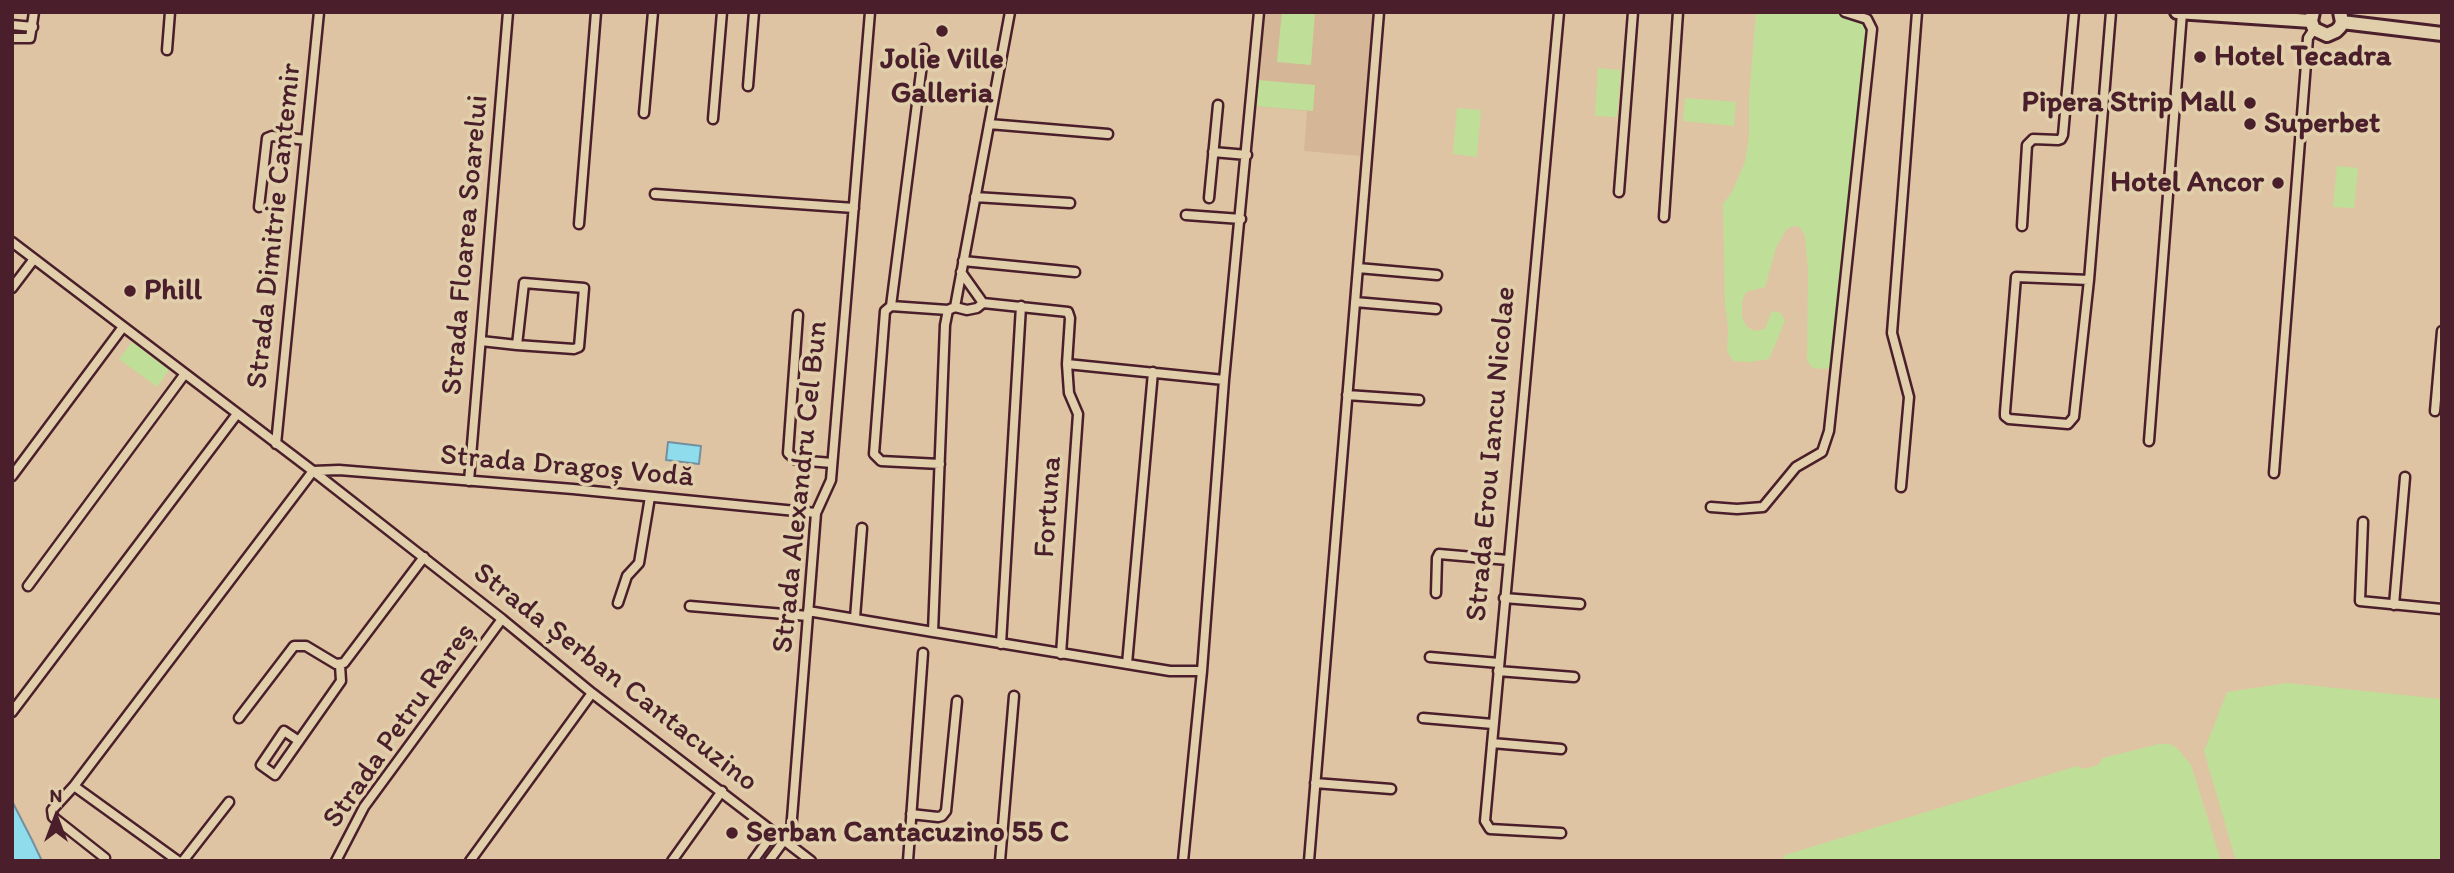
<!DOCTYPE html>
<html>
<head>
<meta charset="utf-8">
<style>
  body { margin:0 }
  #map { position:relative; width:2454px; height:873px; overflow:hidden; background:#dec4a2; font-family:Itim,sans-serif }
  canvas { display:block }
  .frame { position:absolute; inset:0; border:14px solid #4a1f2b; pointer-events:none }
  .north { position:absolute; left:21px; top:782px; width:70px; height:70px; -webkit-text-stroke:5px #e1cfac; paint-order:stroke; rotate:0deg; font-size:19px; font-weight:700; line-height:28px; text-align:center; color:#4a1f2b }
  .north::after { content:''; display:block; margin:auto; width:24px; height:32px; background:#4a1f2b; clip-path:polygon(50% 0,100% 100%,50% 72%,0 100%) }
</style>
</head>
<body>
<div id="map">
<canvas width="2454" height="873"></canvas>
<div class="frame"></div>
<div class="north">N</div>
</div>
<script>
const context = document.querySelector('canvas').getContext('2d');
context.lineJoin = 'round';
function paint(path, color) {
  context.fillStyle = color;
  context.fill(path, 'evenodd');
}
function toPath(rows) {
  const path = new Path2D();
  for (const r of rows) {
    path.moveTo(r[0], r[1]);
    for (let i = 2; i < r.length; i += 2) path.lineTo(r[i], r[i + 1]);
  }
  return path;
}
function stroke(path, color, width, dash) {
  context.strokeStyle = color;
  context.lineWidth = width;
  context.lineCap = dash ? 'butt' : 'round';
  context.setLineDash(dash || []);
  context.stroke(path);
}
function drawText(font, color, halo, rows, align = 'center') {
  context.font = font + ' Itim,sans-serif';
  context.lineWidth = 7;
  context.setLineDash([]);
  context.textBaseline = 'middle';
  context.strokeStyle = halo;
  context.fillStyle = color;
  for (const [text, x, y, turn = 0] of rows) {
    context.save();
    context.translate(x, y);
    context.rotate((+turn || 0) * Math.PI / 180);
    context.textAlign = isNaN(turn) ? turn : align;
    if (halo) context.strokeText(text, 0, 0);
    context.fillText(text, 0, 0);
    context.restore();
  }
}
paint(toPath([
  [1262,12,1373,12,1361,156,1304,151,1307,111,1255,106]
]), '#d5b696');
paint(toPath([
  [1282,12,1315,12,1311,65,1277,62],
  [1756,12,1871,12,1833,361,1829,368,1824,369,1813,368,1807,361,1808,270,1805,236,1800,227,1793,226,1786,230,1776,248,1765,287,1746,292,1742,301,1742,317,1747,327,1755,331,1765,329,1772,311,1781,313,1785,321,1769,359,1750,362,1733,361,1727,351,1728,328,1725,304,1723,204,1732,192,1745,162,1749,136,1749,97],
  [1598,68,1621,70,1617,117,1595,116],
  [1257,80,1315,85,1313,111,1255,106],
  [1685,98,1736,102,1734,126,1683,121],
  [1457,108,1481,110,1477,157,1453,154],
  [2337,166,2358,168,2354,208,2333,207],
  [132,342,169,370,157,387,119,359],
  [2287,683,2442,699,2442,861,2236,861,2204,751,2227,692],
  [2159,744,2170,744,2177,748,2191,765,2221,861,1782,861,1785,855,2077,766,2084,769,2098,765,2103,758]
]), '#bfdf98');
const water = toPath([
  [668,442,701,446,699,464,666,460,668,442],
  [12,801,32,840,42,861,12,861,12,801]
]);
paint(water, '#8edcec');
stroke(water, '#73909f', 2);
const street = toPath([
  [1559,12,1485,821,1490,829,1561,833],
  [12,25,33,27],
  [12,38,30,38,34,12],
  [167,50,170,12],
  [748,86,754,12],
  [644,113,653,12],
  [713,119,722,12],
  [989,124,1108,134],
  [1213,152,1247,155],
  [1619,192,1633,12],
  [655,194,854,208],
  [975,197,1070,203],
  [1209,198,1218,105],
  [259,207,267,138,272,136,306,140],
  [1186,215,1241,219],
  [1664,217,1678,12],
  [579,224,596,12],
  [2022,226,2027,145,2033,139,2058,140,2061,139,2063,135,2074,12],
  [12,242,313,471,502,619,592,693,811,861],
  [963,261,1075,272],
  [1358,268,1437,275],
  [961,272,983,303],
  [2089,280,2016,277,2005,412,2005,416,2009,419,2068,424,2074,417,2089,280,2111,12],
  [12,288,34,259],
  [1355,302,1436,309],
  [891,306,924,49],
  [955,307,1010,12],
  [948,310,945,325,933,632,1170,671,1202,671],
  [798,315,788,453,796,460,832,463],
  [481,341,517,345,574,349,579,347,584,288,524,283,517,345],
  [1067,364,1224,380],
  [1347,395,1419,400],
  [2435,411,2442,331],
  [2149,441,2182,13],
  [276,444,319,12],
  [940,464,881,461,874,454,885,311,891,306,948,310,955,307,967,310,977,308,983,303,1068,312,1070,318,1067,364,1069,393,1078,414,1061,654],
  [2274,473,2308,38,2314,29],
  [12,476,123,327],
  [469,481,508,12],
  [1901,487,1909,397,1892,333,1917,12],
  [1711,507,1737,509,1763,507,1796,467,1822,452,1829,431,1872,29,1867,19,1845,12],
  [2363,522,2360,601,2442,609],
  [28,586,184,375],
  [1436,593,1437,558,1439,554,1508,560],
  [1504,598,1580,604],
  [618,603,627,576,639,563,650,497],
  [2394,605,2405,477],
  [690,606,808,616],
  [808,611,933,632],
  [855,618,862,528],
  [1001,644,1021,306],
  [1430,657,1499,663],
  [1127,664,1153,372],
  [1498,671,1574,677],
  [12,712,237,414],
  [239,718,294,646,306,646,336,664,344,663,424,557],
  [1423,718,1493,724],
  [299,741,284,731,261,765,275,775,341,681,340,665],
  [1492,743,1561,749],
  [1315,783,1391,789],
  [74,786,178,861],
  [911,814,938,817,942,816,946,811,957,701],
  [105,858,53,817,52,810,74,786,313,471,339,470,573,489,816,513],
  [183,861,229,802],
  [336,861,364,807,502,619],
  [470,861,592,693],
  [672,861,722,791],
  [753,861,774,832],
  [769,861,791,831,816,513,831,480,870,12],
  [908,861,923,653],
  [1000,861,1014,696],
  [1183,861,1202,671,1224,380,1259,12],
  [1309,861,1379,12]
]);
const secondary = toPath([
  [2177,12,2311,21],
  [2313,12,2311,21,2314,29,2327,35,2336,31,2340,27,2342,22,2340,12],
  [2342,22,2442,34]
]);
stroke(street, '#4a1f2b', 13);
stroke(secondary, '#4a1f2b', 18);
stroke(street, '#e1cfac', 8);
stroke(secondary, '#e1cfac', 12);
for (const [x, y, r, color] of [
  [942,31,7,"#4a1f2b"],
  [2200,57,7,"#4a1f2b"],
  [2250,103,7,"#4a1f2b"],
  [2250,124,7,"#4a1f2b"],
  [2278,183,7,"#4a1f2b"],
  [130,291,7,"#4a1f2b"],
  [732,833,7,"#4a1f2b"]
]) {
  const dot = new Path2D();
  dot.arc(x, y, r, 0, 2 * Math.PI);
  context.fillStyle = color;
  context.fill(dot);
  stroke(dot, '#e1cfac', 2.5);
}
drawText('bold 30px', '#4a1f2b', '#e1cfac', [
  ["Hotel Tecadra",2214,57],
  ["Jolie Ville",942,60,"center"],
  ["Galleria",942,94,"center"],
  ["Pipera Strip Mall",2236,103,"right"],
  ["Superbet",2264,124],
  ["Hotel Ancor",2264,183,"right"],
  ["Phill",144,291],
  ["Serban Cantacuzino 55 C",746,833]
], 'left');
drawText('30px', '#4a1f2b', '#e1cfac', [
  ["Strada Dimitrie Cantemir",275,226,-84],
  ["Strada Floarea Soarelui",466,245,-85],
  ["Strada Erou Iancu Nicolae",1492,454,-85],
  ["Strada Dragoș Vodă",567,467,5],
  ["Strada Alexandru Cel Bun",801,487,-84],
  ["Fortuna",1049,507,-86],
  ["Strada Șerban Cantacuzino",615,678,38],
  ["Strada Petru Rareș",400,726,-55]
]);
</script>
</body>
</html>
